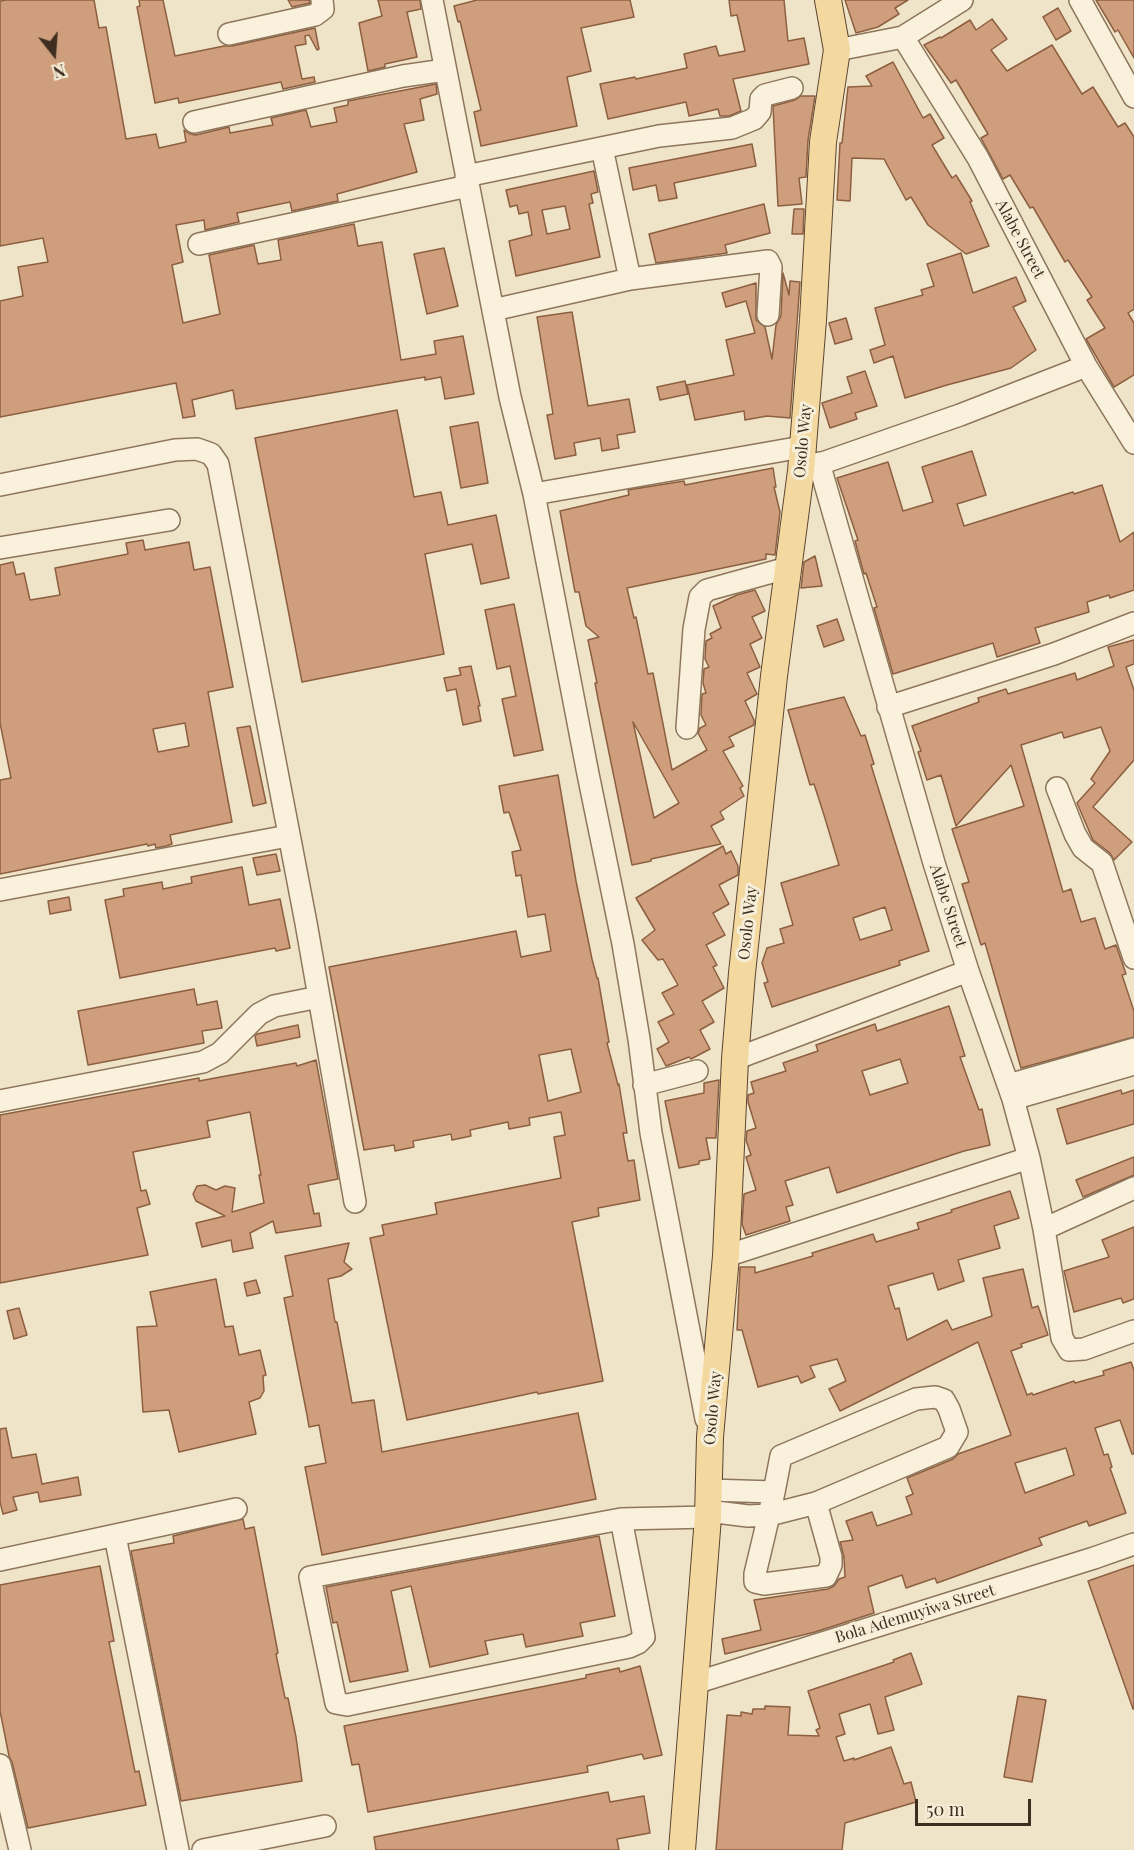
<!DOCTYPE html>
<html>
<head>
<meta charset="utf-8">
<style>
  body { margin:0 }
  #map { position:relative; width:1134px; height:1850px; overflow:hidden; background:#f0e4c8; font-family:"Playfair Display",serif }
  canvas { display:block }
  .north { position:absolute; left:24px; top:24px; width:60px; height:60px; -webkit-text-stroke:4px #f7eed8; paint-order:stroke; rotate:163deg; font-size:16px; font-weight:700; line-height:24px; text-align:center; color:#3d2e20 }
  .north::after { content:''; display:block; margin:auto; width:21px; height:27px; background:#3d2e20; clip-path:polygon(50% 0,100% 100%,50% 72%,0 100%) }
  .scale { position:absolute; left:915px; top:1799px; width:116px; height:27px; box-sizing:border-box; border:3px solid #3d2e20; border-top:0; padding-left:8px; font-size:18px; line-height:21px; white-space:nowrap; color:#3d2e20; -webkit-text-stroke:4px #f7eed8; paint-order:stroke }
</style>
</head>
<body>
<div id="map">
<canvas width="1134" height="1850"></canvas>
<div class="north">N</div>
<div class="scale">50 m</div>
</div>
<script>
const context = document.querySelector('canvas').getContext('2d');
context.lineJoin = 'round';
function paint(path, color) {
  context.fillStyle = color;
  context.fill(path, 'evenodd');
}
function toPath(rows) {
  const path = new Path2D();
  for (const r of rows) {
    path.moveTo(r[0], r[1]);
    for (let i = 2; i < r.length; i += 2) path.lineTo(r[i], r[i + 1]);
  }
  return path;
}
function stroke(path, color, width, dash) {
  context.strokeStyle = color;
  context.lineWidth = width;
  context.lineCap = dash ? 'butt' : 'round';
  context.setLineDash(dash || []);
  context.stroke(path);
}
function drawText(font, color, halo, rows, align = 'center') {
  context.font = font + ' "Playfair Display",serif';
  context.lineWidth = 6;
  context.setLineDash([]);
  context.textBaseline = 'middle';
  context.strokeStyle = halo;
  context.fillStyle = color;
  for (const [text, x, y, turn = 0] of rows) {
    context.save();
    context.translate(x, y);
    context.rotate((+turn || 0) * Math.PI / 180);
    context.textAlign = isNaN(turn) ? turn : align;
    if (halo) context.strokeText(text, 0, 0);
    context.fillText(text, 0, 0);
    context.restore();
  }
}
const building = toPath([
  [6,0,94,0,99,28,106,27,126,139,156,134,159,148,186,142,184,130,190,134,196,135,229,127,230,133,273,125,271,118,306,110,311,127,337,122,334,108,348,105,348,101,436,84,437,94,420,99,424,120,404,124,417,172,337,194,338,201,292,211,290,202,237,213,239,222,205,230,204,220,176,225,183,262,172,265,183,323,220,314,209,255,254,245,258,264,281,260,278,240,354,224,358,246,382,242,401,360,436,354,434,341,463,336,474,394,445,399,441,377,425,380,425,377,236,409,233,390,192,400,195,416,183,418,176,383,0,417,0,301,23,296,18,267,48,262,43,238,0,246,0,1,6,0],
  [139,0,163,0,175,56,224,46,232,46,315,28,319,49,317,50,309,35,305,36,306,44,295,46,302,79,314,77,315,82,283,89,281,82,179,103,178,98,155,103,137,7,140,6,139,0],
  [288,0,309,0,310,3,292,7,288,0],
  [378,0,420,0,421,9,407,12,417,57,385,64,385,67,368,71,359,23,382,16,378,0],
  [477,0,630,0,634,17,581,28,591,71,567,77,577,126,481,146,474,112,481,110,460,21,458,22,454,6,477,0],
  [729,0,784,0,788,41,804,38,809,64,733,79,741,111,729,116,720,116,718,109,689,116,686,102,608,119,600,84,635,77,636,79,687,68,684,54,716,46,719,56,745,51,737,15,731,16,729,0],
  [845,0,908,0,895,8,899,14,878,27,856,33,845,0],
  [1096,0,1134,0,1134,58,1118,30,1115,32,1096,0],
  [1058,8,1071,31,1056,40,1043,17,1058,8],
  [992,19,1007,39,991,50,1007,71,1052,45,1082,94,1093,87,1118,127,1125,123,1134,137,1134,309,1128,313,1134,323,1134,375,1114,387,1086,339,1105,328,1087,300,1092,297,1068,260,1065,262,1033,207,1030,208,1010,175,1003,179,981,138,988,134,956,80,951,83,924,45,940,37,941,38,970,20,976,30,992,19],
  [893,62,923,118,930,114,944,138,932,145,952,178,956,175,972,201,970,202,989,246,966,254,928,225,911,197,906,200,884,159,852,158,850,201,837,200,840,143,842,143,848,87,872,86,866,76,893,62],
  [801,96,815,96,808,140,806,177,799,178,802,204,778,206,773,106,795,100,801,96],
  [752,144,756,166,674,183,677,198,659,201,656,185,633,190,629,168,752,144],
  [594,171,598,192,591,194,593,203,589,204,600,257,516,276,509,241,532,235,528,212,519,214,517,205,510,207,506,190,594,171],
  [565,206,570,229,547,234,542,210,565,206],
  [764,204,770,233,725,245,727,253,656,263,649,234,764,204],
  [794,209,804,209,803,234,792,234,794,209],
  [444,248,458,306,427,314,414,254,444,248],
  [961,253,973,293,1016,277,1026,301,1013,307,1036,350,1011,368,947,385,905,398,893,356,874,363,870,350,885,345,875,308,923,295,921,290,934,286,927,264,961,253],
  [783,273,789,295,790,281,800,282,790,418,767,416,745,420,744,411,695,420,687,385,734,375,726,340,755,333,746,301,726,307,722,293,756,283,756,320,765,327,772,359,776,325,781,316,783,273],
  [572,312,588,406,629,399,635,432,617,435,619,448,602,451,600,438,574,443,576,455,555,459,547,415,553,414,537,317,572,312],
  [846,318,852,339,835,344,829,323,846,318],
  [865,371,877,406,855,413,857,419,830,428,822,403,852,393,847,377,865,371],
  [685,381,688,394,660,400,657,387,685,381],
  [397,410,414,497,441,492,448,525,496,515,509,578,481,584,472,544,425,554,444,654,302,682,255,438,397,410],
  [478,422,488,483,461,488,450,427,478,422],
  [972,451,986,495,957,504,964,526,1073,492,1074,494,1102,485,1120,542,1134,532,1134,590,1110,598,1109,595,1087,602,1089,612,1035,628,1040,643,997,657,993,643,893,674,874,608,877,607,866,573,864,574,855,541,858,540,837,478,888,462,903,511,933,502,922,467,972,451],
  [773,468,776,487,774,487,780,512,775,555,766,554,766,559,627,588,634,618,636,617,648,674,653,673,672,770,707,750,698,733,700,728,706,725,701,715,702,694,706,693,703,683,704,669,709,667,705,659,706,641,712,638,710,634,721,628,713,606,737,595,755,590,765,611,752,617,762,638,750,644,760,667,747,673,757,694,745,701,754,720,754,725,729,737,734,746,723,751,743,786,740,788,744,796,720,812,724,819,711,826,721,844,651,859,651,861,632,865,598,699,595,683,597,683,588,640,599,637,586,626,579,592,575,592,560,511,629,495,628,490,684,481,685,485,773,468],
  [633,722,679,803,654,818,633,722],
  [143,540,145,550,189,542,194,570,210,567,233,687,208,692,232,822,170,835,172,844,166,846,156,848,155,844,148,846,147,844,0,874,0,780,11,778,0,723,0,565,13,562,16,575,24,573,30,600,60,595,55,568,128,554,126,543,143,540],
  [185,723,189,746,158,752,153,729,185,723],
  [815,556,822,586,801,588,804,562,815,556],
  [514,604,543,750,514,756,502,699,516,696,510,666,497,669,485,610,514,604],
  [837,619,844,640,824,647,817,626,837,619],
  [1134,640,1134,664,1126,667,1134,690,1134,760,1093,807,1132,842,1114,860,1110,853,1093,840,1077,803,1095,783,1091,779,1110,751,1101,727,1064,738,1062,732,1021,745,1063,892,1071,889,1081,922,1095,918,1105,949,1116,945,1126,974,1122,975,1134,1011,1134,1037,1021,1068,985,943,981,945,962,884,969,882,952,829,1024,806,1011,765,956,826,941,775,927,780,918,752,921,751,912,726,979,702,978,698,1006,689,1008,694,1075,673,1077,680,1114,666,1108,647,1134,640],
  [471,666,480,706,478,706,481,721,463,725,456,689,447,691,444,678,461,675,459,668,471,666],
  [844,697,861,736,865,735,874,764,871,765,929,951,899,961,900,965,772,1007,764,983,768,982,762,963,767,948,784,943,780,929,793,925,781,883,839,865,824,815,814,784,810,785,788,710,844,697],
  [885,907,892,930,860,940,853,918,885,907],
  [250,726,266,803,253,806,237,728,250,726],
  [558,775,576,881,592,959,597,978,598,978,609,1042,607,1043,618,1085,619,1084,627,1133,623,1133,628,1161,634,1160,640,1200,598,1208,599,1216,572,1222,603,1381,538,1394,537,1392,407,1420,370,1238,384,1235,382,1225,437,1214,435,1203,561,1178,554,1137,565,1135,561,1112,529,1118,530,1125,509,1129,508,1122,470,1130,471,1136,452,1140,451,1134,413,1141,414,1147,395,1151,394,1145,364,1150,329,967,516,931,521,957,551,951,545,914,528,917,521,875,516,876,512,852,521,850,509,812,504,813,499,786,558,775],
  [571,1049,581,1092,548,1101,539,1055,571,1049],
  [723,846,726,854,731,851,738,866,738,875,719,885,729,904,713,913,725,935,706,945,717,965,713,967,724,988,702,1001,714,1022,700,1030,710,1049,691,1059,689,1057,666,1066,657,1049,669,1042,658,1022,674,1014,662,993,678,985,663,959,658,960,642,940,655,930,636,898,723,846],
  [276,854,280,871,257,875,253,858,276,854],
  [242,867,249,905,280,899,290,948,276,951,275,948,120,978,105,900,124,896,123,889,162,882,163,889,192,883,191,877,242,867],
  [69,897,71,910,50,914,48,901,69,897],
  [194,989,197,1005,217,1001,222,1028,202,1031,204,1043,88,1065,78,1011,194,989],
  [949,1006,965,1056,960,1057,979,1110,982,1109,990,1145,964,1151,837,1193,829,1167,785,1181,793,1205,786,1207,790,1221,746,1235,742,1224,744,1194,756,1190,746,1157,751,1155,746,1140,747,1131,756,1128,748,1102,748,1095,754,1093,751,1082,786,1071,783,1063,818,1051,816,1045,875,1024,877,1031,949,1006],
  [900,1059,908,1083,870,1095,862,1071,900,1059],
  [298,1025,300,1037,257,1046,255,1036,257,1034,298,1025],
  [316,1060,338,1179,308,1185,314,1214,319,1213,321,1226,276,1233,273,1221,250,1233,253,1248,233,1252,231,1240,202,1247,196,1223,225,1216,196,1201,193,1194,197,1186,205,1185,216,1190,225,1186,235,1188,232,1212,264,1203,259,1175,261,1175,250,1112,207,1121,210,1137,133,1152,141,1191,146,1190,150,1204,137,1208,148,1255,0,1283,0,1115,199,1078,199,1081,296,1063,297,1066,316,1060],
  [719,1080,716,1138,706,1138,710,1159,699,1161,699,1164,679,1168,665,1101,704,1093,704,1083,719,1080],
  [1121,1090,1122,1094,1134,1090,1134,1124,1067,1144,1057,1109,1121,1090],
  [1134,1157,1134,1175,1083,1197,1076,1180,1134,1157],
  [1010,1191,1019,1218,994,1226,1000,1248,958,1260,964,1281,938,1290,933,1273,888,1286,895,1309,899,1308,907,1340,947,1320,952,1330,992,1316,983,1278,1023,1269,1032,1308,1038,1306,1048,1335,1021,1344,1022,1347,1011,1351,1027,1395,1032,1393,1033,1395,1074,1381,1075,1383,1104,1375,1103,1371,1131,1362,1134,1370,1134,1454,1132,1454,1120,1420,1095,1428,1104,1455,1108,1454,1112,1467,1110,1468,1126,1513,1089,1526,1087,1521,1039,1538,1042,1545,937,1583,935,1578,906,1588,902,1575,868,1587,874,1613,815,1632,725,1654,722,1639,761,1630,754,1600,828,1589,834,1586,839,1579,845,1577,844,1557,840,1542,853,1540,846,1521,872,1512,877,1526,912,1514,906,1497,913,1494,907,1478,953,1459,958,1454,1011,1435,978,1342,840,1411,829,1389,846,1381,837,1359,810,1366,815,1377,801,1383,798,1376,758,1387,742,1330,737,1330,740,1267,755,1267,755,1273,813,1256,812,1253,873,1234,876,1242,919,1229,917,1223,952,1212,951,1210,1010,1191],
  [1066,1448,1074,1475,1025,1493,1015,1463,1066,1448],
  [1134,1227,1134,1299,1123,1303,1121,1298,1074,1312,1064,1271,1109,1257,1102,1240,1134,1227],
  [349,1243,344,1262,352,1269,341,1276,328,1279,335,1322,337,1322,352,1403,374,1400,382,1452,578,1413,596,1499,322,1555,305,1467,326,1463,319,1425,309,1427,307,1415,284,1298,293,1296,285,1256,349,1243],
  [216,1279,225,1327,233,1326,239,1355,260,1350,266,1375,263,1376,264,1391,260,1398,249,1402,256,1434,179,1452,169,1410,143,1412,137,1327,157,1326,150,1292,216,1279],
  [256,1280,260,1293,247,1296,244,1283,256,1280],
  [19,1308,27,1335,14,1339,7,1311,19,1308],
  [6,1428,12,1458,36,1454,42,1484,78,1477,81,1495,40,1502,38,1492,13,1497,17,1510,3,1514,0,1502,0,1429,6,1428],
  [243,1519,245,1529,254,1527,278,1653,276,1654,285,1698,288,1698,296,1737,302,1781,181,1801,131,1551,174,1543,173,1536,243,1519],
  [599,1536,615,1616,580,1623,583,1636,526,1647,523,1634,485,1641,488,1654,430,1667,411,1586,391,1591,408,1671,350,1682,337,1622,333,1623,326,1587,599,1536],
  [1134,1565,1134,1709,1133,1709,1088,1581,1134,1565],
  [100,1566,114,1641,109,1642,135,1772,139,1771,146,1805,28,1828,12,1762,9,1756,0,1711,0,1585,100,1566],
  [911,1653,922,1684,885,1697,894,1730,878,1734,870,1704,839,1714,845,1734,836,1737,844,1761,854,1758,854,1760,891,1747,904,1784,911,1782,916,1802,845,1823,842,1850,716,1850,727,1715,741,1716,741,1712,752,1714,753,1709,765,1709,765,1706,790,1707,788,1735,819,1736,816,1730,820,1728,808,1691,894,1662,893,1660,911,1653],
  [640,1666,662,1755,644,1759,642,1754,587,1766,588,1772,368,1812,359,1764,352,1765,344,1726,586,1678,586,1675,619,1668,620,1672,640,1666],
  [1018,1696,1046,1700,1032,1782,1004,1777,1018,1696],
  [608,1792,610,1802,644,1796,650,1833,617,1839,619,1850,376,1850,374,1837,608,1792]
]);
paint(building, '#cf9f7d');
stroke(building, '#8d5f41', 1.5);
const minor = toPath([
  [432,0,510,397,534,494,588,774,623,944,639,1039,651,1133,706,1419],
  [1080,0,1134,97],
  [229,34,315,15,323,9,322,0],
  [903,37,978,158,1086,366,1134,443],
  [837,50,903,37,962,0],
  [194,122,403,76,445,70],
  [602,148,630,279],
  [466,176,659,136,732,128,754,119,760,112,761,99,765,95,792,88],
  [199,244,468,186],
  [493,310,630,279,768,261,771,267,768,315],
  [819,463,934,863,968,971,1013,1099,1029,1158,1044,1229,1062,1338,1069,1350,1084,1349,1134,1331],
  [808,468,960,415,1086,366],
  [0,485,175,450,197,449,211,454,218,464,306,923,355,1202],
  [534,494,802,447],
  [0,548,169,520],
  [888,707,1054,654,1134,623],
  [687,728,694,629,700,597,707,590,787,568],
  [1057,788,1075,834,1083,848,1102,863,1134,958],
  [0,890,288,836],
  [735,1059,968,971],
  [644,1085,697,1071],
  [1008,1085,1134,1049],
  [1013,1099,1134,1064],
  [0,1101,203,1062,220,1053,259,1014,274,1006,319,997],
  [1044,1229,1134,1188],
  [726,1256,1029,1158],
  [709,1490,774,1492,781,1456,916,1399,935,1397,944,1400,949,1409,957,1432,948,1447,816,1503,769,1515,774,1492],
  [708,1511,748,1516,769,1515,755,1574,755,1582,764,1584,826,1576,831,1565,831,1557,816,1503],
  [621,1519,644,1637,638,1643,629,1647,347,1705,336,1703,310,1577,621,1519,708,1517],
  [115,1536,178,1850],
  [0,1560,236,1509],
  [695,1683,1094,1558,1134,1544],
  [0,1765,20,1850],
  [203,1850,325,1826]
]);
const major = toPath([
  [682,1850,708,1517,710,1437,726,1256,735,1059,742,973,774,676,801,471,813,320,823,142,837,50,828,0]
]);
stroke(minor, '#8d765c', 24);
stroke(major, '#5b4430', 28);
stroke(minor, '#faf1dc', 21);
stroke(major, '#f3d9a0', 26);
drawText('16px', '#3d2e20', '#f7eed8', [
  ["Alabe Street",1020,239,62],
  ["Osolo Way",803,441,-85],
  ["Alabe Street",948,906,72],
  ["Osolo Way",748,923,-84],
  ["Osolo Way",713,1408,-85],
  ["Bola Ademuyiwa Street",915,1614,-17]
]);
</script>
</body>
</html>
